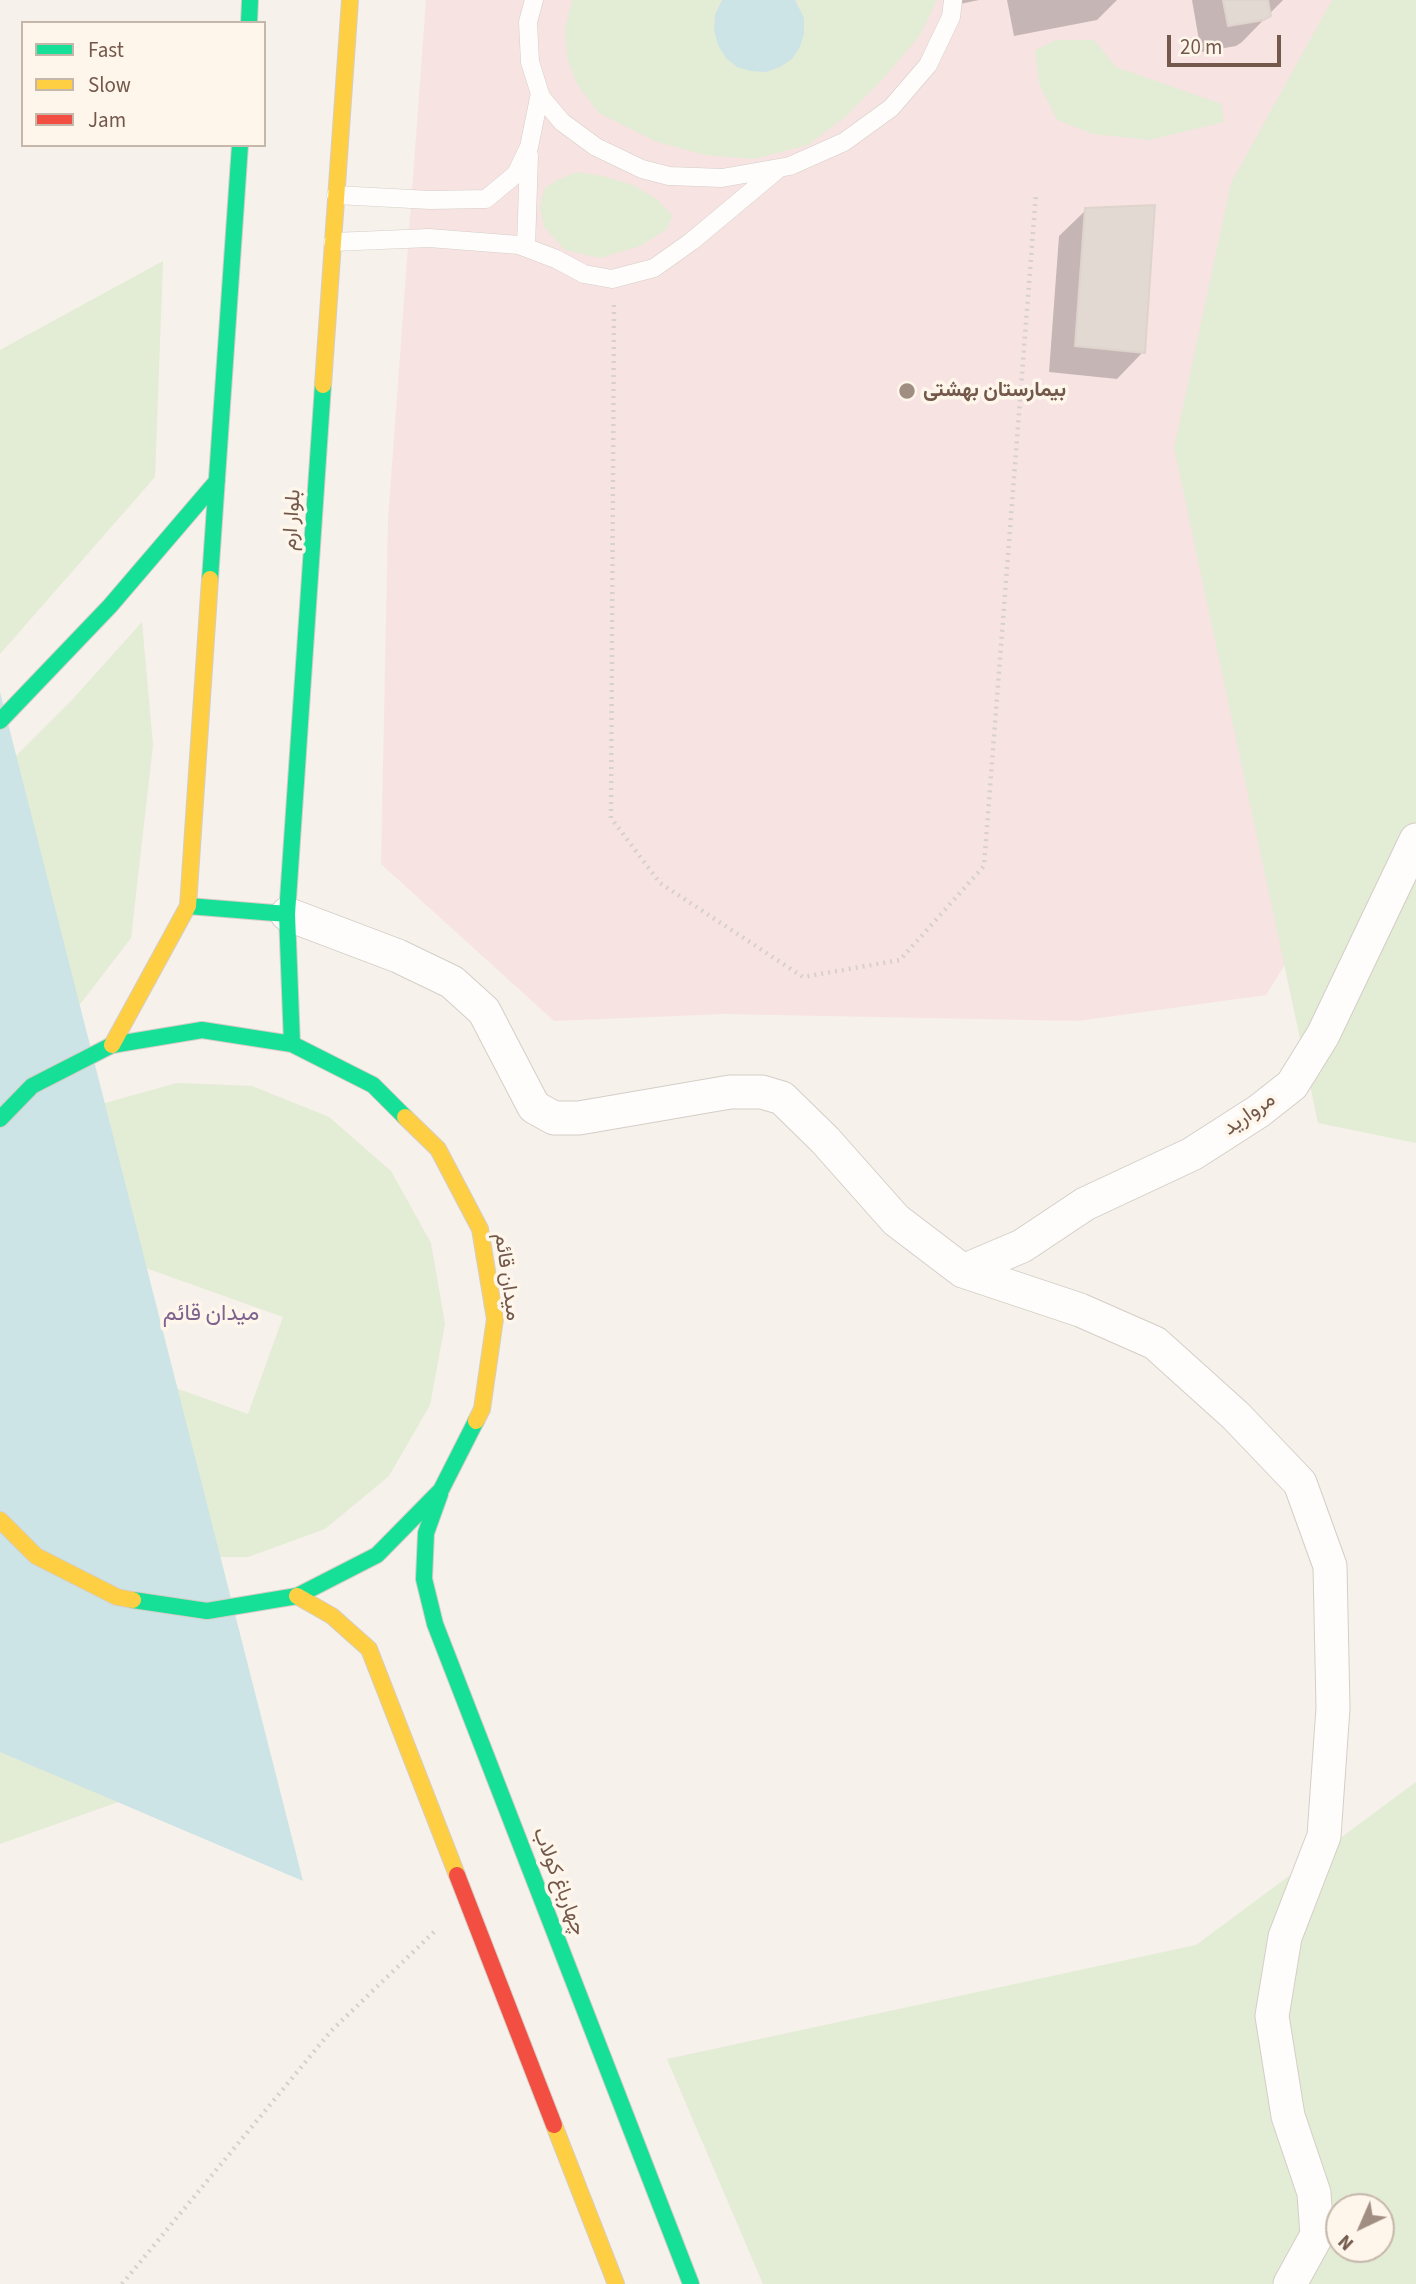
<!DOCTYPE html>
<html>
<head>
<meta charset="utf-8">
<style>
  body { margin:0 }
  #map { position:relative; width:1416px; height:2284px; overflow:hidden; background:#f6f1ea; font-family:"Source Sans 3",sans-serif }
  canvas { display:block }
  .legend { position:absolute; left:21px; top:21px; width:245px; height:126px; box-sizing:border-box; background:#fef6eb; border:2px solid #c6b7ab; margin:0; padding:9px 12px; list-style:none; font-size:21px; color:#73584b }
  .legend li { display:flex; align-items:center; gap:14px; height:35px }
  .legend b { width:35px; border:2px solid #c6b7ab }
  .north { position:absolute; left:1325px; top:2193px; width:70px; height:70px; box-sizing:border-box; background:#fef6eb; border:2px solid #c6b7ab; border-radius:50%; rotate:224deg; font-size:19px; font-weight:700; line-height:28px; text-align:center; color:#73584b }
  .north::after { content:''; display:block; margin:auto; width:24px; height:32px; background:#a18e83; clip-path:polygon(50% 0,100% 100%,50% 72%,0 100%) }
  .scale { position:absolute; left:1167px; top:35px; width:114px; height:32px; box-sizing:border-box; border:4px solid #73584b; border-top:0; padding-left:9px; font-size:21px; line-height:24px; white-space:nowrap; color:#73584b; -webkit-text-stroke:5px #fef6eb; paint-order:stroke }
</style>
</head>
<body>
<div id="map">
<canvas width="1416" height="2284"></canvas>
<ul class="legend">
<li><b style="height:9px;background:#16e098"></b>Fast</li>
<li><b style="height:9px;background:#ffcf43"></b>Slow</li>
<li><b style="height:9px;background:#f24e42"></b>Jam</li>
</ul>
<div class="north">N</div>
<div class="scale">20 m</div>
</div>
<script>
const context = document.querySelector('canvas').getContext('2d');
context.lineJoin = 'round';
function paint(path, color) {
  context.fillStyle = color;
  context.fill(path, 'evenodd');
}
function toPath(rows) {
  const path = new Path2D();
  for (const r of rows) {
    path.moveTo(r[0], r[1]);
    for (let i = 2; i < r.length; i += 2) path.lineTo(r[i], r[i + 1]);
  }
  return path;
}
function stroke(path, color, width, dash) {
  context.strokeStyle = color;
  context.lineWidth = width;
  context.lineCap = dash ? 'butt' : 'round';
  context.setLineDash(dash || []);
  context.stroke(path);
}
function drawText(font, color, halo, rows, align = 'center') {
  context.font = font + ' "Source Sans 3",Vazirmatn,sans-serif';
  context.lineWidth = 7;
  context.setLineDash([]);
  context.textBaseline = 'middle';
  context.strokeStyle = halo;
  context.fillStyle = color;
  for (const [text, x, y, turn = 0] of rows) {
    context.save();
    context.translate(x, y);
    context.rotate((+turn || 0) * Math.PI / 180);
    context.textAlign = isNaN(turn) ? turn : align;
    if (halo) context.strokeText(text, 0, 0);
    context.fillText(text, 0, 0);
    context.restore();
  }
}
paint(toPath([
  [426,0,1416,0,1416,752,1266,995,1078,1021,724,1014,554,1021,381,864,388,520]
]), '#f8e3e3');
paint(toPath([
  [572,0,722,0,715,15,714,30,751,71,766,72,780,67,799,5,795,0,937,0,920,35,886,76,845,117,808,145,754,159,705,155,657,142,599,113,577,84,567,58,565,29],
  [1332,0,1416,0,1416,1143,1318,1123,1174,448,1231,183],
  [1056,40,1094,40,1116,67,1222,104,1224,122,1150,140,1093,134,1057,120,1039,84,1035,50],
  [577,172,603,176,633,185,657,199,673,216,666,230,640,246,600,258,565,250,544,227,540,207,544,189,557,180],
  [163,261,155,477,0,654,0,350],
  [142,622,153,745,131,938,81,1003,0,1061,0,772,71,701],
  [177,1083,252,1086,329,1117,391,1171,431,1243,445,1324,430,1405,389,1476,325,1529,248,1557,165,1557,0,1325,248,1414,283,1317,17,1222,43,1145,105,1103],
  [0,1599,138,1795,0,1844],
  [1416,1782,1416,2284,763,2284,667,2059,1196,1945],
  [1339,2207,1381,2207,1381,2249,1339,2249]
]), '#e3ecd5');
paint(toPath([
  [722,0,795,0,804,18,804,33,800,47,792,59,780,67,766,72,751,71,737,67,726,58,718,45,714,30,715,15],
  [0,692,303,1881,0,1752]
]), '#cce4e6');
paint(toPath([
  [959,0,979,0,960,4],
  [1007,0,1117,0,1097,20,1014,36],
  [1192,0,1283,0,1242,42,1236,46,1201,52],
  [1086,210,1143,352,1117,379,1049,372,1059,236]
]), '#0003');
const building = toPath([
  [1223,0,1268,0,1271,16,1264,20,1228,26,1223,0],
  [1155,205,1145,353,1075,346,1085,208,1155,205]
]);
paint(building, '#e2d9d2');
stroke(building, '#dfd4cc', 2);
const lane = toPath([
  [534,0,528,22,530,62,541,97,562,122,596,147,642,169,669,176,722,178,790,166,844,142,891,108,928,65,951,17,953,0],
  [336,195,430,200,486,199,516,174,529,147,540,93],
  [333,242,429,238,519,245,556,259,584,274,612,279,654,268,692,241,777,170],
  [526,247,529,156]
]);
const street = toPath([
  [287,914,398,956,452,982,484,1011,534,1107,554,1118,579,1118,730,1092,762,1092,782,1098,825,1140,896,1220,963,1271,1080,1310,1155,1343,1236,1416,1300,1483,1330,1566,1333,1708,1324,1836,1285,1937,1272,2016,1288,2116,1314,2193,1317,2235,1290,2284],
  [963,1271,1022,1246,1085,1204,1192,1154,1259,1111,1292,1085,1323,1035,1416,840]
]);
const fast = toPath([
  [249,23,250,0],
  [210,579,240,145],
  [0,721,110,606,217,481],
  [188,906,287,914],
  [292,1044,287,914,323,385],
  [0,1119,32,1086,112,1045,202,1030,292,1044,373,1085,405,1117],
  [440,1494,426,1533,424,1579,435,1624,691,2284],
  [133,1600,207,1611,297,1596,377,1555,441,1490,476,1421]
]);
const slow = toPath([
  [323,385,350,0],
  [112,1045,188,906,210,579],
  [405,1117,438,1149,480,1229,495,1319,482,1409,476,1421],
  [0,1520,36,1556,117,1597,133,1600],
  [297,1596,332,1616,369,1649,457,1875],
  [554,2125,616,2284]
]);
const jam = toPath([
  [457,1875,554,2125]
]);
stroke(lane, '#d4cec7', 19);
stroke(street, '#d4cec7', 35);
stroke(fast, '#d5cdc6', 18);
stroke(slow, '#d5cdc6', 18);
stroke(jam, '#d5cdc6', 18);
stroke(toPath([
  [614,305,611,818,660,883,803,977,900,960,984,866,1036,193],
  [122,2284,331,2031,436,1930]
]), '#d7d0cb', 4.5, [2, 5]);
stroke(lane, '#fefdfc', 18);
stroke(street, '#fefdfc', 33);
stroke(fast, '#16e098', 16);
stroke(slow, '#ffcf43', 16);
stroke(jam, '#f24e42', 16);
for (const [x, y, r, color] of [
  [907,391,9,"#a18e83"]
]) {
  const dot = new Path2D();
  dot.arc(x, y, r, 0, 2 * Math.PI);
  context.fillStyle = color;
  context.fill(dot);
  stroke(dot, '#fef6eb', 2.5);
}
drawText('bold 21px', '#73584b', '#fef6eb', [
  ["بیمارستان بهشتی",923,391]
], 'left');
drawText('21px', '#73584b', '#fef6eb', [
  ["بلوار ارم",293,520,-86],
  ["مروارید",1250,1115,-35],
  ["میدان قائم",506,1277,82],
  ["چهارباغ کولاب",558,1882,69]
]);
drawText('23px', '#7f638f', '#fef6eb', [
  ["میدان قائم",211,1315]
]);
</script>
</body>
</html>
